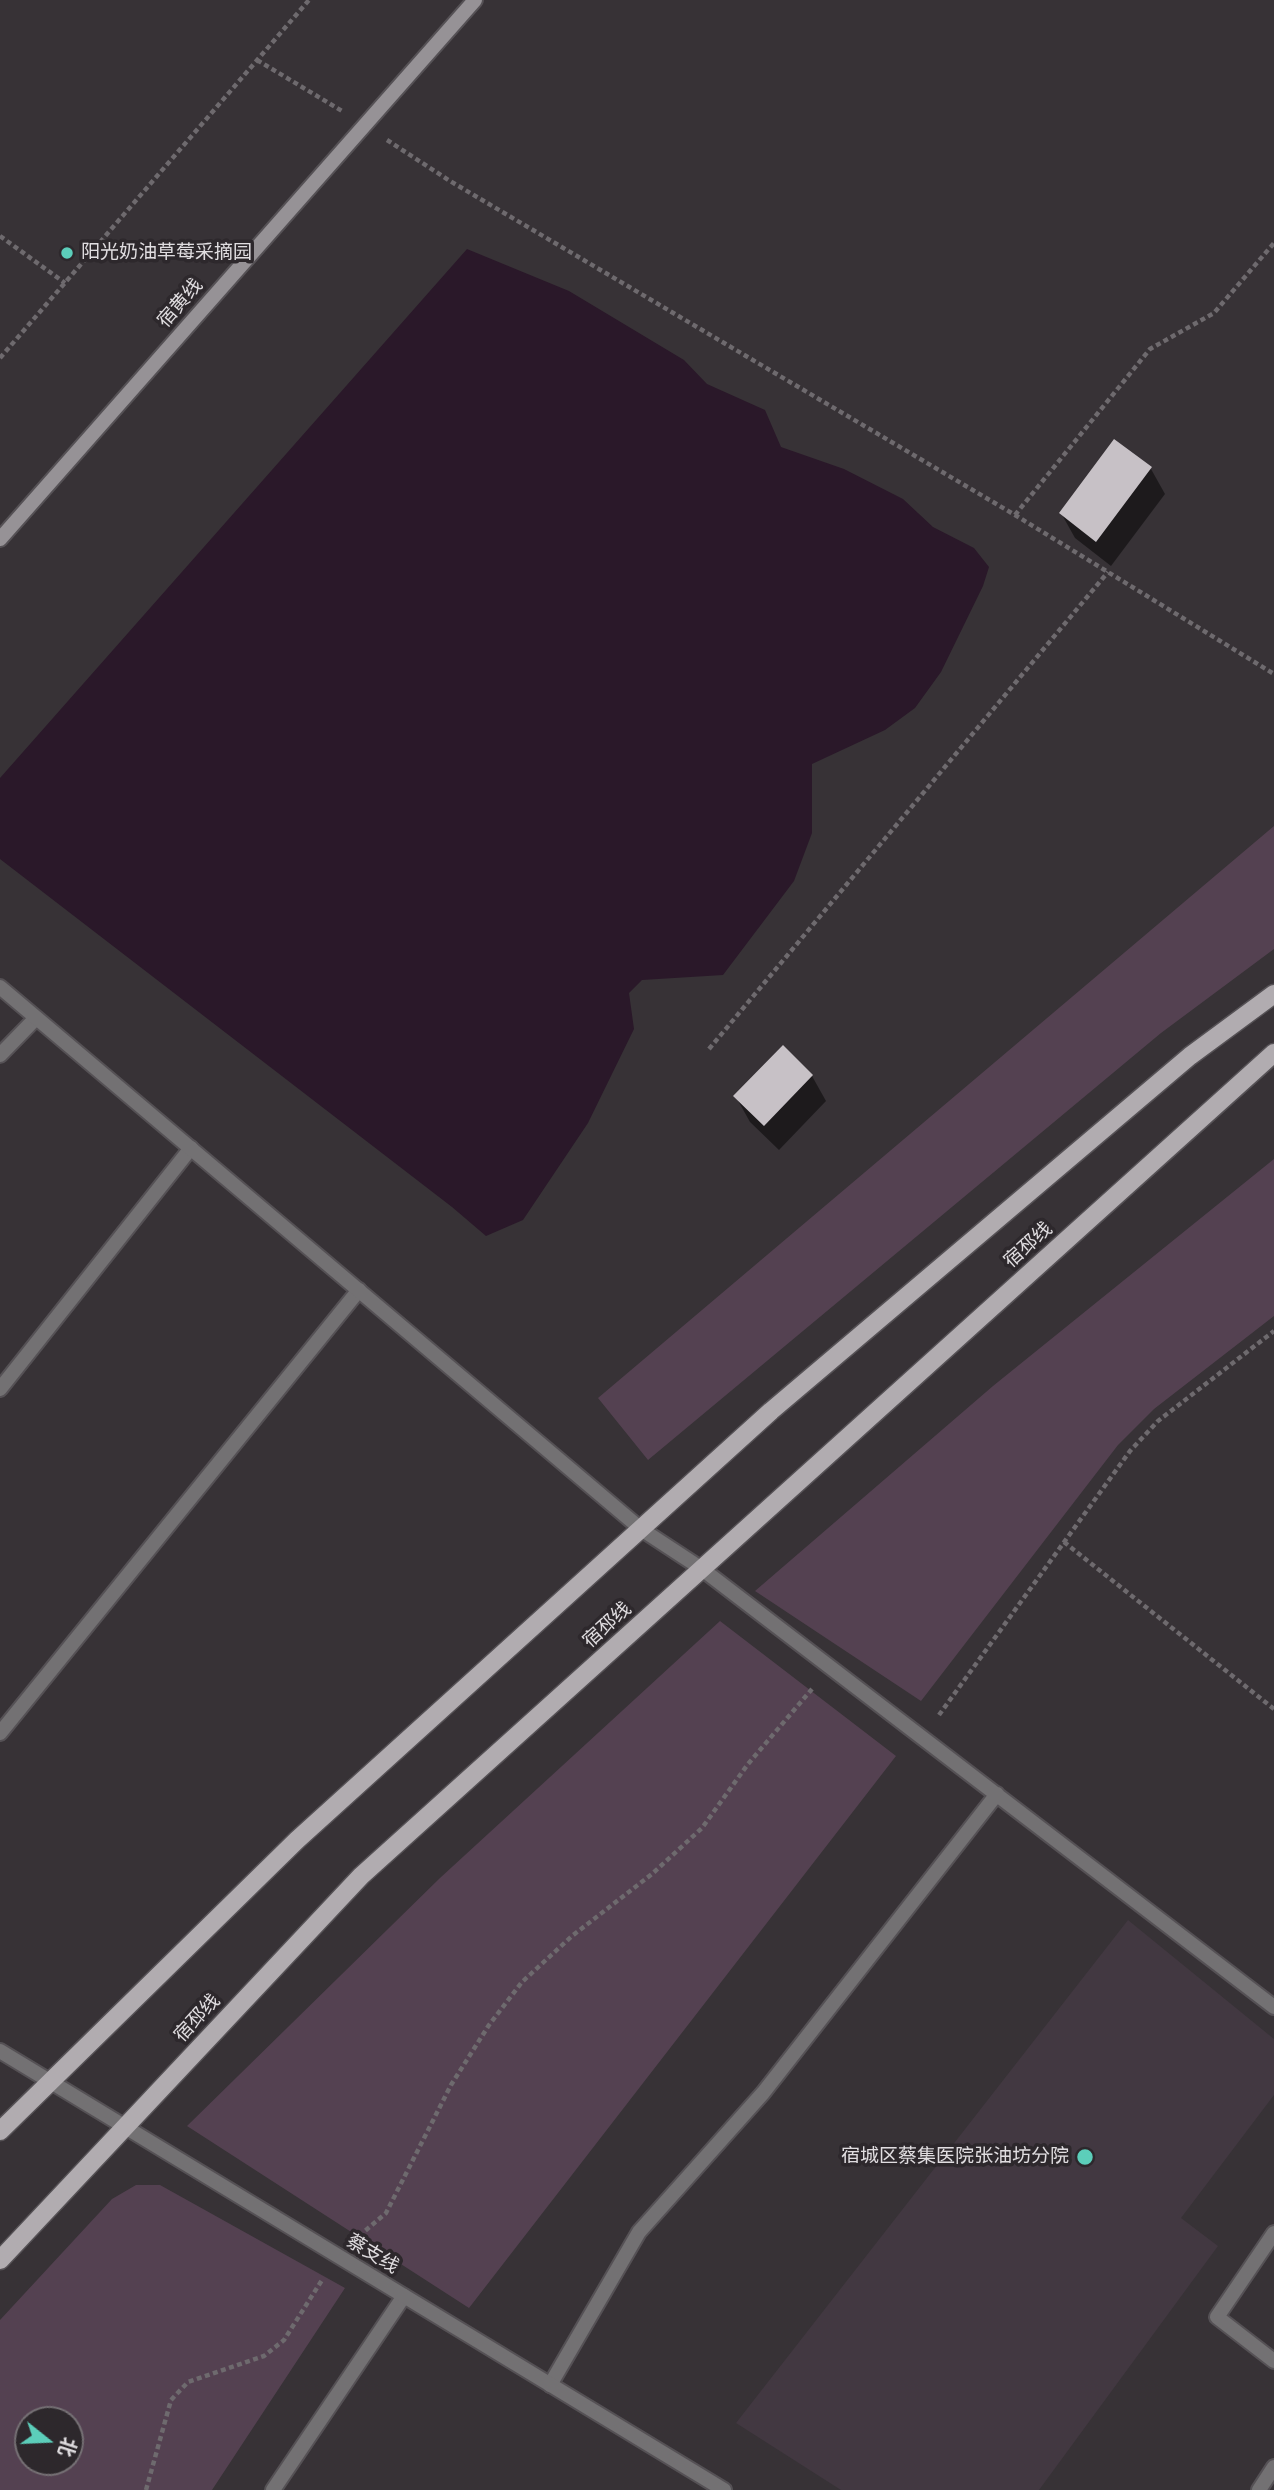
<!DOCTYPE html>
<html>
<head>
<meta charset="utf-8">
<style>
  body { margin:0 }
  #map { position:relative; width:1274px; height:2490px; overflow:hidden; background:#373236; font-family:Jost,"Noto Sans SC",sans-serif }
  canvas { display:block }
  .north { position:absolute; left:14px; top:2406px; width:70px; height:70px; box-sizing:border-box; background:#2d282c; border:2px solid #757074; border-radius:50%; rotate:108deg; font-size:19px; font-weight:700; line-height:28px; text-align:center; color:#e0dde0 }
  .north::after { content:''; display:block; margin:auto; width:24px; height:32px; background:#5cceba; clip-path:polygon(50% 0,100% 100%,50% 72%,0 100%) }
</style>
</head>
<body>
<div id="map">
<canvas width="1274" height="2490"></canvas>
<div class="north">北</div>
</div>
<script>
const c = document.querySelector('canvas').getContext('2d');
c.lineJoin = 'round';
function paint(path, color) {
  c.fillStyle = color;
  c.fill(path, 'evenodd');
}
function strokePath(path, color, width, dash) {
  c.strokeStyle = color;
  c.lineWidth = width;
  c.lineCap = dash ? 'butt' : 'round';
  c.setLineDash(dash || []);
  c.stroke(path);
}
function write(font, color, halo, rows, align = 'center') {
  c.font = font + ' Jost,"Noto Sans SC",sans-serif';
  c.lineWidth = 7;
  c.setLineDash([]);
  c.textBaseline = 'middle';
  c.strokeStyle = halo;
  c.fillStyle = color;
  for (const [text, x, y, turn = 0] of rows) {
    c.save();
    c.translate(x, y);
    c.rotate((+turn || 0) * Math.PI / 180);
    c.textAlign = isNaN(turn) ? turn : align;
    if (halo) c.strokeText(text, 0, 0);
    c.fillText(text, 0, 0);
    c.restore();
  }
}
const built = new Path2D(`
  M 1128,1920 L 1274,2039 L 1274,2095 L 1181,2218 L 1218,2246 L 1039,2490 L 841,2490 L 736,2423 Z`);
const green = new Path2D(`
  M 1274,826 L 1274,949 L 1161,1033 L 648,1460 L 598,1398 Z
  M 1274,1159 L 1274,1316 L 1154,1409 L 1118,1445 L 921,1701 L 755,1591 L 993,1386 Z
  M 720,1621 L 896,1756 L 469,2308 L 187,2126 L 440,1878 Z
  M 136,2185 L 160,2185 L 345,2288 L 212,2490 L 0,2490 L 0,2320 L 112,2199 ZM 28,2420 L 70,2420 L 70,2462 L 28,2462 Z`);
const water = new Path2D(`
  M 467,249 L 569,291 L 684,360 L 707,384 L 765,410 L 781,447 L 844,469 L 903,499 L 933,527 L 974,548 L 989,567 L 983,586 L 941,672 L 915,708 L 885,730 L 812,764 L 812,833 L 794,881 L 723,975 L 642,980 L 629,993 L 634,1029 L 588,1123 L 523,1220 L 486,1236 L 452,1207 L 0,859 L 0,778 Z`);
const shadow = new Path2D(`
  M 1151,469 L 1165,494 L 1111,566 L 1075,538 L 1061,513 Z
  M 812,1076 L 826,1101 L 779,1150 L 750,1122 L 736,1097 Z`);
const building = new Path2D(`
  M 1114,439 L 1152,467 L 1096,542 L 1059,513 Z
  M 783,1045 L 813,1075 L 764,1126 L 733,1096 Z`);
const path = new Path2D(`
  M 257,60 L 342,111
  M 387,140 L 450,181 L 1015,515 L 1274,674
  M 0,236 L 65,283
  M 0,358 L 309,0
  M 1015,515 L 1150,349 L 1214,313 L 1274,243
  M 709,1049 L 1108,572
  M 1064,1542 L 1274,1709
  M 939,1715 L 1130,1451 L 1158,1421 L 1274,1331
  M 359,2236 L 386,2213 L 451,2085 L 489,2025 L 522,1982 L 572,1936 L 652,1874 L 702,1828 L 748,1764 L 812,1689
  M 146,2490 L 171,2400 L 188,2382 L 264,2356 L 284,2340 L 322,2280`);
const service = new Path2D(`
  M 0,1055 L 36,1018
  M 0,1389 L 191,1148
  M 0,1733 L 359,1290`);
const minor = new Path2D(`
  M 0,987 L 641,1529 L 702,1569 L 1274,2007
  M 1274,2233 L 1217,2317 L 1274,2361
  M 550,2385 L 639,2232 L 763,2093 L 997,1794
  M 273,2490 L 404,2296
  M 1259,2490 L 1274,2467`);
const tertiary = new Path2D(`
  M 0,2051 L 724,2490`);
const secondary = new Path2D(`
  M 0,539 L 475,0`);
const primary = new Path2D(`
  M 0,2131 L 297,1840 L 771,1411 L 1190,1056 L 1274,994
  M 0,2260 L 361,1876 L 1274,1053`);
const markers = [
  [67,253,7,"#5cceba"],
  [1085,2157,9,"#5cceba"]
];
const poiNames = [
  ["阳光奶油草莓采摘园",81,253],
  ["宿城区蔡集医院张油坊分院",1069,2157,"right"]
];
const streetNames = [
  ["宿黄线",181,304,-49],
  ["宿邳线",1029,1246,-42],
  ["宿邳线",608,1626,-42],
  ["宿邳线",198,2019,-47],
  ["蔡支线",372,2255,31]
];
paint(built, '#423841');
paint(green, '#544151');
paint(water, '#2a1829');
paint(shadow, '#0007');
paint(building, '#c7c1c6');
strokePath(service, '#555155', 18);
strokePath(minor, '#555155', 18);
strokePath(tertiary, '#555155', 18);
strokePath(secondary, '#555155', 18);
strokePath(primary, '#555155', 21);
strokePath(path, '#6e6a6e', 4.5, [5, 3.5]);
strokePath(service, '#737173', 14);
strokePath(minor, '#737173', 14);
strokePath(tertiary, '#737173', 14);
strokePath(secondary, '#969296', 14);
strokePath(primary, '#b1acb0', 18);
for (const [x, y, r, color] of markers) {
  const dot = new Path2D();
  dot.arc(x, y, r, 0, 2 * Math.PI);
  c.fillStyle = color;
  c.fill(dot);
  strokePath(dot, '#2d282c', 2.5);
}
write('19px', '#e0dde0', '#2d282c', poiNames, 'left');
write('19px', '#e0dde0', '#2d282c', streetNames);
</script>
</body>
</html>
